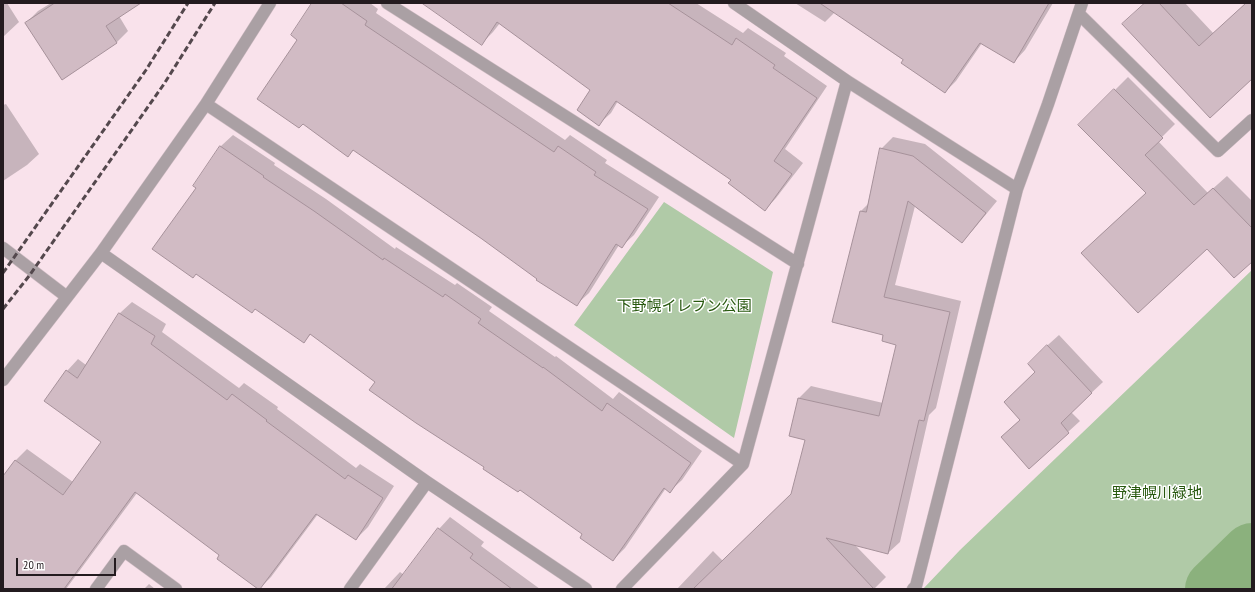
<!DOCTYPE html>
<html>
<head>
<meta charset="utf-8">
<style>
  body { margin:0 }
  #map { position:relative; width:1255px; height:592px; overflow:hidden; background:#f9e2eb; font-family:"PT Sans Narrow",sans-serif }
  canvas { display:block }
  .frame { position:absolute; inset:0; border:4px solid #231b1f; pointer-events:none }
  .scale { position:absolute; left:16px; top:558px; width:100px; height:18px; box-sizing:border-box; border:2px solid #231b1f; border-top:0; padding-left:5px; font-size:12px; line-height:14px; white-space:nowrap; color:#231b1f; -webkit-text-stroke:3px #fff; paint-order:stroke }
</style>
</head>
<body>
<div id="map">
<canvas width="1255" height="592"></canvas>
<div class="frame"></div>
<div class="scale">20 m</div>
</div>
<script>
const c = document.querySelector('canvas').getContext('2d');
c.lineJoin = 'round';
function paint(path, color) {
  c.fillStyle = color;
  c.fill(path, 'evenodd');
}
function strokePath(path, color, width, dash) {
  c.strokeStyle = color;
  c.lineWidth = width;
  c.lineCap = dash ? 'butt' : 'round';
  c.setLineDash(dash || []);
  c.stroke(path);
}
function write(font, color, halo, rows, align = 'center') {
  c.font = font + ' "PT Sans Narrow","Noto Sans JP",sans-serif';
  c.lineWidth = 3;
  c.setLineDash([]);
  c.textBaseline = 'middle';
  c.strokeStyle = halo;
  c.fillStyle = color;
  for (const [text, x, y, turn = 0] of rows) {
    c.save();
    c.translate(x, y);
    c.rotate((+turn || 0) * Math.PI / 180);
    c.textAlign = isNaN(turn) ? turn : align;
    if (halo) c.strokeText(text, 0, 0);
    c.fillText(text, 0, 0);
    c.restore();
  }
}
const green = new Path2D(`
  M 664,202 L 773,272 L 734,438 L 574,325 Z
  M 1252,270 L 1252,589 L 923,589 L 960,550 Z`);
const shadow = new Path2D(`
  M 3,3 L 7,3 L 19,22 L 3,37 Z
  M 51,3 L 139,3 L 119,16 L 128,31 L 117,42 L 62,78 L 26,23 L 38,11 Z
  M 314,3 L 370,3 L 378,9 L 376,13 L 565,140 L 570,135 L 607,160 L 605,163 L 659,197 L 634,235 L 622,246 L 619,245 L 589,293 L 577,304 L 354,150 L 348,155 L 299,40 Z
  M 435,3 L 696,3 L 743,33 L 748,28 L 786,53 L 784,56 L 827,86 L 785,149 L 803,163 L 776,198 L 765,210 L 732,179 L 618,101 L 611,113 L 599,124 L 592,90 L 500,23 L 493,32 L 482,43 Z
  M 795,3 L 1053,3 L 1025,50 L 1014,62 L 982,43 L 956,81 L 945,92 L 905,60 L 835,12 L 825,22 Z
  M 1145,3 L 1185,3 L 1214,34 L 1246,3 L 1252,3 L 1252,78 L 1210,117 Z
  M 1128,77 L 1175,124 L 1158,141 L 1208,193 L 1227,176 L 1252,201 L 1252,260 L 1207,247 L 1096,239 L 1147,192 L 1080,125 Z
  M 6,104 L 39,154 L 27,165 L 3,181 L 3,105 Z
  M 233,135 L 275,163 L 274,165 L 326,199 L 395,249 L 396,247 L 455,285 L 457,283 L 492,307 L 489,311 L 555,357 L 556,356 L 613,399 L 619,392 L 702,451 L 682,480 L 670,491 L 666,488 L 625,548 L 613,560 L 584,533 L 520,489 L 311,334 L 304,342 L 197,188 L 194,186 L 221,146 Z
  M 893,137 L 925,144 L 997,201 L 973,230 L 962,242 L 915,206 L 895,285 L 961,301 L 936,408 L 929,415 L 900,542 L 888,553 L 855,545 L 886,577 L 874,589 L 677,589 L 713,551 L 723,561 L 793,494 L 806,439 L 799,398 L 811,386 L 883,403 L 897,344 L 884,334 L 861,211 L 869,203 L 881,149 Z
  M 132,302 L 166,324 L 162,332 L 239,388 L 244,383 L 278,407 L 277,409 L 356,468 L 360,464 L 394,486 L 368,527 L 356,539 L 318,514 L 271,577 L 259,589 L 221,555 L 137,493 L 66,589 L 3,589 L 3,478 L 15,461 L 27,449 L 73,482 L 102,441 L 67,371 L 78,359 L 86,365 L 120,313 Z
  M 1059,335 L 1103,382 L 1071,412 L 1080,421 L 1068,432 L 1002,437 L 1021,419 L 1036,371 L 1040,352 Z
  M 450,517 L 484,542 L 481,546 L 540,589 L 384,589 L 400,572 L 404,575 L 439,529 Z
  M 149,584 L 155,589 L 144,589 Z`);
const river = new Path2D(`
  M 1215,589 L 1252,553`);
const building = new Path2D(`
  M 55,3 L 141,3 L 106,26 L 117,43 L 62,80 L 25,23 Z
  M 312,3 L 341,3 L 367,21 L 365,25 L 554,152 L 558,146 L 596,172 L 594,175 L 648,209 L 622,248 L 616,244 L 577,306 L 536,280 L 537,279 L 482,239 L 353,150 L 348,157 L 303,124 L 299,128 L 257,99 L 297,40 L 291,35 Z
  M 422,3 L 668,3 L 732,45 L 736,38 L 775,65 L 773,68 L 817,98 L 774,161 L 792,174 L 765,211 L 728,183 L 731,180 L 616,101 L 599,126 L 577,110 L 590,90 L 497,22 L 482,45 Z
  M 820,3 L 1049,3 L 1014,63 L 980,43 L 945,93 L 901,63 L 903,60 Z
  M 1145,3 L 1159,3 L 1199,46 L 1246,3 L 1252,3 L 1252,79 L 1210,118 L 1122,24 Z
  M 1114,89 L 1163,138 L 1145,155 L 1194,205 L 1213,188 L 1252,228 L 1252,262 L 1234,278 L 1207,249 L 1138,313 L 1081,253 L 1146,193 L 1078,125 Z
  M 220,146 L 264,176 L 263,177 L 314,211 L 383,260 L 384,258 L 443,297 L 445,294 L 481,319 L 478,323 L 543,368 L 543,367 L 602,411 L 607,403 L 691,463 L 670,493 L 664,488 L 613,561 L 580,538 L 582,534 L 520,490 L 518,492 L 483,469 L 484,467 L 416,423 L 369,390 L 375,382 L 310,334 L 304,343 L 255,309 L 252,313 L 196,274 L 193,278 L 152,249 L 196,188 L 193,186 Z
  M 880,148 L 913,156 L 986,213 L 962,243 L 908,201 L 884,297 L 950,312 L 924,421 L 919,420 L 888,554 L 826,538 L 874,589 L 693,589 L 791,494 L 805,440 L 789,436 L 798,398 L 879,416 L 896,345 L 882,341 L 883,335 L 832,322 L 860,211 L 866,212 Z
  M 119,313 L 155,336 L 151,344 L 227,400 L 232,394 L 267,420 L 266,421 L 345,479 L 348,475 L 383,498 L 356,540 L 316,514 L 260,589 L 258,589 L 217,559 L 219,555 L 135,492 L 64,589 L 3,589 L 3,476 L 15,460 L 63,495 L 101,442 L 44,401 L 66,370 L 77,378 Z
  M 1047,345 L 1092,393 L 1061,423 L 1069,433 L 1029,469 L 1001,437 L 1020,420 L 1004,402 L 1035,372 L 1028,364 Z
  M 438,528 L 473,554 L 470,558 L 512,589 L 392,589 Z`);
const minor = new Path2D(`
  M 387,3 L 798,264
  M 734,3 L 847,81 L 1017,189
  M 1079,14 L 1218,151 L 1252,120
  M 206,104 L 743,464
  M 3,248 L 67,297
  M 101,253 L 427,482 L 586,589
  M 3,380 L 101,253 L 206,104 L 270,3
  M 96,589 L 124,551 L 176,589
  M 350,589 L 427,482
  M 622,589 L 743,464 L 847,81
  M 913,589 L 916,586 L 1017,189 L 1048,104 L 1082,3`);
const rail = new Path2D(`
  M 3,273 L 146,70 L 188,3
  M 3,309 L 29,276 L 164,84 L 215,3`);
const parkNames = [
  ["下野幌イレブン公園",684,307],
  ["野津幌川緑地",1157,494]
];
paint(green, '#b0caa7');
paint(shadow, '#0003');
strokePath(river, '#8bb17d', 60);
paint(building, '#d1bbc4');
strokePath(building, '#a6919a', 1);
strokePath(minor, '#d2bec6', 13);
strokePath(minor, '#aaa0a4', 12);
strokePath(rail, '#54484d', 3, [6, 3]);
write('15px', '#27580e', '#fff', parkNames);
</script>
</body>
</html>
